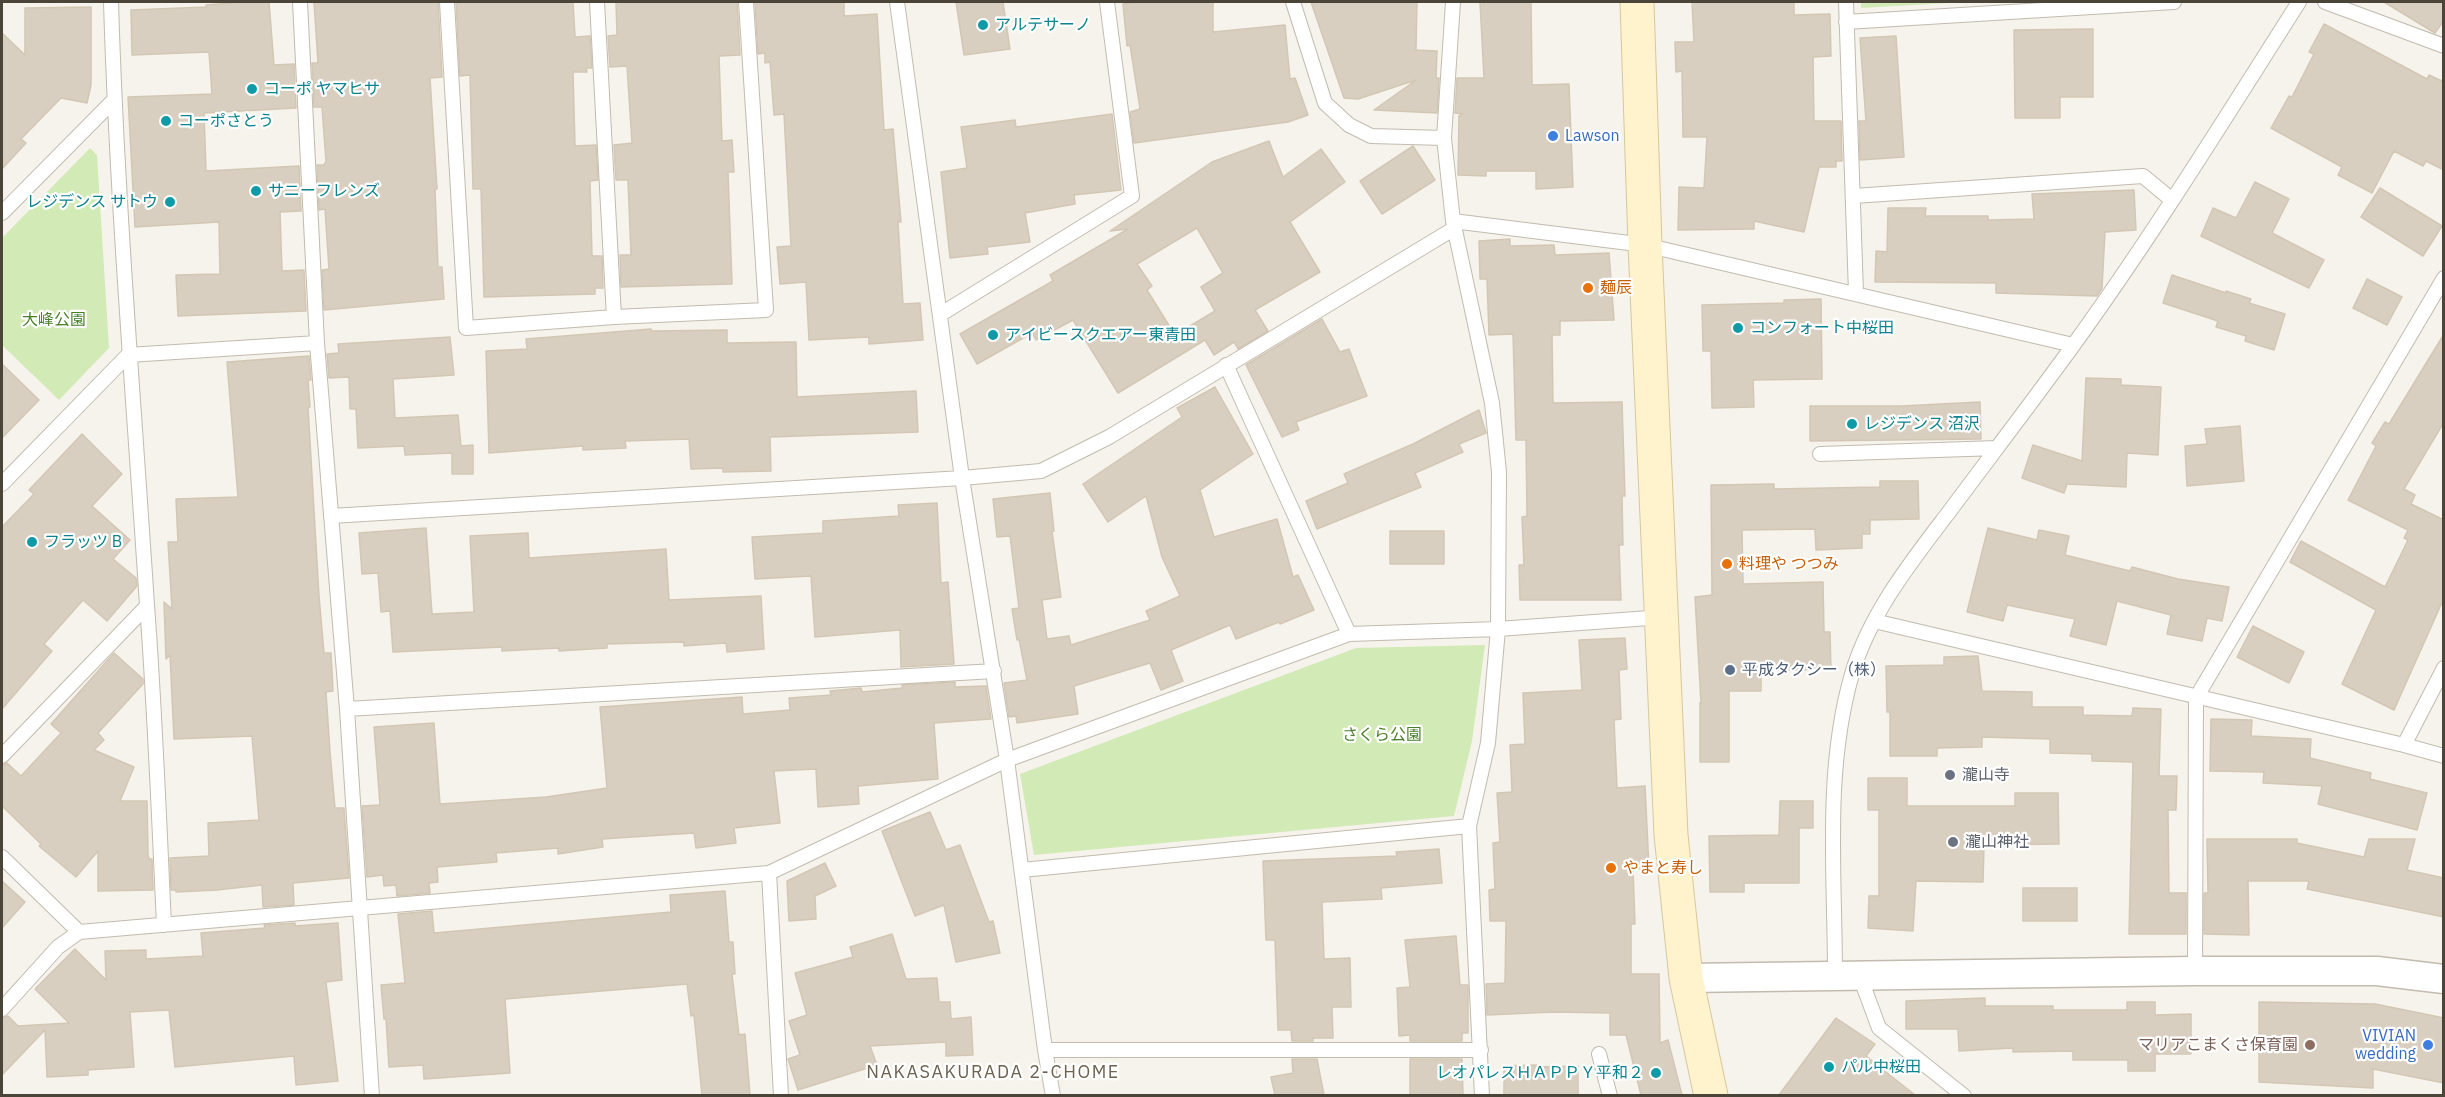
<!DOCTYPE html>
<html>
<head>
<meta charset="utf-8">
<style>
  body { margin:0 }
  #map { position:relative; width:2445px; height:1097px; overflow:hidden; background:#f6f3ec; font-family:"IBM Plex Sans",sans-serif }
  canvas { display:block }
  .frame { position:absolute; inset:0; border:3px solid #4b4439; pointer-events:none }
</style>
</head>
<body>
<div id="map">
<canvas width="2445" height="1097"></canvas>
<div class="frame"></div>
</div>
<script>
const c = document.querySelector('canvas').getContext('2d');
c.lineJoin = 'round';
function paint(path, color) {
  c.fillStyle = color;
  c.fill(path, 'evenodd');
}
function strokePath(path, color, width, dash) {
  c.strokeStyle = color;
  c.lineWidth = width;
  c.lineCap = dash ? 'butt' : 'round';
  c.setLineDash(dash || []);
  c.stroke(path);
}
function write(font, color, halo, rows, align = 'center') {
  c.font = font + ' "IBM Plex Sans","Noto Sans JP",sans-serif';
  c.lineWidth = 4.5;
  c.setLineDash([]);
  c.textBaseline = 'middle';
  c.strokeStyle = halo;
  c.fillStyle = color;
  for (const [text, x, y, turn = 0] of rows) {
    c.save();
    c.translate(x, y);
    c.rotate((+turn || 0) * Math.PI / 180);
    c.textAlign = isNaN(turn) ? turn : align;
    if (halo) c.strokeText(text, 0, 0);
    c.fillText(text, 0, 0);
    c.restore();
  }
}
const green = new Path2D(`
  M 1861,2 L 1966,2 L 1861,8 Z
  M 90,148 L 97,155 L 109,348 L 59,400 L 2,345 L 2,238 Z
  M 1485,645 L 1472,741 L 1454,816 L 1034,855 L 1020,774 L 1356,648 Z`);
const building = new Path2D(`
  M 243,2 L 269,2 L 274,65 L 294,64 L 296,108 L 204,113 L 206,171 L 299,166 L 301,211 L 280,212 L 282,271 L 304,270 L 306,311 L 178,316 L 176,275 L 220,274 L 219,222 L 135,227 L 128,97 L 212,94 L 209,52 L 132,55 L 131,10 L 206,7 L 206,5 Z
  M 314,2 L 438,2 L 442,77 L 430,78 L 437,189 L 435,189 L 438,267 L 442,267 L 444,299 L 324,310 L 322,270 L 329,269 L 325,209 L 319,210 L 317,165 L 324,165 L 326,161 L 322,107 L 314,107 L 312,63 L 318,63 Z
  M 456,2 L 573,2 L 575,37 L 590,36 L 592,68 L 586,68 L 587,72 L 573,72 L 575,146 L 596,145 L 598,180 L 590,181 L 592,256 L 602,256 L 603,288 L 595,288 L 595,294 L 484,297 L 481,189 L 473,189 L 470,75 L 460,76 Z
  M 616,2 L 737,2 L 740,55 L 719,56 L 722,141 L 732,140 L 734,172 L 728,172 L 732,284 L 621,287 L 620,255 L 631,255 L 628,180 L 616,180 L 614,145 L 632,143 L 627,66 L 610,67 L 608,36 L 617,35 Z
  M 755,2 L 844,2 L 844,16 L 877,14 L 884,130 L 893,129 L 901,222 L 898,222 L 903,304 L 920,303 L 923,340 L 869,344 L 869,337 L 809,340 L 806,282 L 780,284 L 777,247 L 791,246 L 784,114 L 774,115 L 770,62 L 765,63 L 765,53 L 758,54 Z
  M 956,2 L 1003,2 L 1010,49 L 964,55 Z
  M 1143,2 L 1213,2 L 1213,32 L 1285,25 L 1290,79 L 1295,78 L 1308,115 L 1288,122 L 1134,143 L 1130,112 L 1140,109 L 1130,45 L 1127,46 L 1123,4 Z
  M 1311,2 L 1417,2 L 1416,50 L 1437,51 L 1436,78 L 1439,78 L 1437,113 L 1374,110 L 1416,80 L 1358,99 L 1344,98 Z
  M 1480,2 L 1531,2 L 1532,85 L 1569,84 L 1573,187 L 1536,189 L 1536,171 L 1486,171 L 1486,176 L 1458,175 L 1459,116 L 1463,114 L 1455,113 L 1457,78 L 1484,78 Z
  M 1692,2 L 1794,2 L 1794,15 L 1830,14 L 1831,56 L 1813,57 L 1814,121 L 1841,121 L 1842,161 L 1836,161 L 1836,167 L 1819,167 L 1804,232 L 1754,221 L 1754,229 L 1678,230 L 1679,187 L 1704,188 L 1707,137 L 1683,137 L 1682,71 L 1676,72 L 1675,42 L 1694,42 Z
  M 2384,2 L 2444,2 L 2444,20 L 2435,33 Z
  M 91,7 L 91,85 L 87,103 L 61,98 L 21,139 L 26,143 L 2,169 L 2,33 L 25,55 L 25,8 Z
  M 2324,24 L 2427,79 L 2429,75 L 2444,82 L 2444,170 L 2426,161 L 2423,166 L 2394,151 L 2372,193 L 2338,175 L 2342,167 L 2271,128 L 2289,96 L 2292,97 L 2314,54 L 2309,52 Z
  M 2093,29 L 2093,97 L 2060,97 L 2060,118 L 2015,118 L 2014,30 Z
  M 1896,36 L 1904,157 L 1860,160 L 1859,121 L 1866,121 L 1860,38 Z
  M 1112,114 L 1121,190 L 1074,195 L 1075,204 L 1025,213 L 1030,242 L 987,247 L 988,254 L 950,258 L 941,172 L 967,168 L 961,127 L 1015,120 L 1016,127 Z
  M 1269,141 L 1283,177 L 1321,149 L 1345,182 L 1290,222 L 1320,272 L 1255,310 L 1268,331 L 1238,349 L 1234,342 L 1214,355 L 1205,340 L 1118,393 L 1073,320 L 1036,340 L 1032,333 L 977,364 L 960,334 L 1053,281 L 1050,275 L 1128,229 L 1110,231 L 1212,162 ZM 1197,228 L 1223,273 L 1201,287 L 1215,311 L 1175,335 L 1147,290 L 1152,286 L 1137,264 Z
  M 1413,146 L 1435,180 L 1382,214 L 1360,181 Z
  M 2255,182 L 2289,199 L 2272,233 L 2324,260 L 2309,288 L 2201,236 L 2213,208 L 2236,218 Z
  M 2380,188 L 2442,226 L 2423,256 L 2361,217 Z
  M 2134,190 L 2136,230 L 2105,232 L 2102,288 L 2097,296 L 1996,293 L 1996,283 L 1875,282 L 1876,251 L 1887,252 L 1888,208 L 1926,208 L 1925,216 L 1988,216 L 1988,220 L 2034,219 L 2032,194 Z
  M 1510,239 L 1510,246 L 1554,245 L 1555,255 L 1609,253 L 1614,320 L 1560,321 L 1560,335 L 1552,335 L 1553,403 L 1622,402 L 1625,496 L 1622,496 L 1623,545 L 1619,545 L 1621,600 L 1520,600 L 1519,565 L 1524,565 L 1522,517 L 1527,516 L 1526,440 L 1516,440 L 1513,334 L 1489,335 L 1487,279 L 1480,279 L 1479,241 Z
  M 2172,275 L 2226,293 L 2226,291 L 2251,299 L 2249,303 L 2285,314 L 2274,350 L 2245,341 L 2246,336 L 2216,327 L 2218,321 L 2163,303 Z
  M 2367,279 L 2402,297 L 2387,325 L 2353,308 Z
  M 1821,299 L 1822,379 L 1753,380 L 1754,407 L 1712,408 L 1711,351 L 1703,351 L 1702,305 L 1784,303 L 1784,300 Z
  M 1322,319 L 1340,352 L 1349,349 L 1367,396 L 1296,422 L 1299,430 L 1282,437 L 1246,365 Z
  M 651,329 L 652,331 L 727,330 L 727,343 L 796,342 L 797,397 L 916,391 L 918,432 L 770,437 L 771,471 L 723,472 L 723,468 L 691,469 L 689,439 L 625,441 L 626,448 L 583,450 L 583,446 L 489,453 L 486,351 L 527,349 L 526,339 Z
  M 2444,334 L 2444,422 L 2404,489 L 2415,495 L 2411,504 L 2444,520 L 2444,598 L 2394,710 L 2342,684 L 2376,610 L 2290,562 L 2301,541 L 2385,587 L 2408,540 L 2404,538 L 2408,530 L 2348,500 L 2376,446 L 2372,443 L 2385,422 L 2389,424 Z
  M 450,337 L 454,375 L 393,379 L 395,418 L 458,415 L 461,446 L 473,445 L 473,474 L 452,474 L 452,453 L 405,455 L 404,446 L 358,448 L 356,409 L 350,409 L 349,377 L 329,378 L 327,354 L 339,353 L 338,344 Z
  M 309,356 L 311,380 L 308,380 L 310,407 L 308,407 L 319,596 L 324,653 L 331,653 L 333,691 L 326,692 L 330,752 L 335,808 L 344,808 L 349,878 L 293,883 L 294,905 L 263,907 L 262,885 L 217,890 L 176,892 L 176,890 L 171,890 L 170,858 L 209,856 L 208,823 L 259,820 L 252,736 L 174,739 L 170,655 L 166,659 L 164,602 L 172,609 L 168,542 L 178,542 L 176,499 L 238,497 L 227,362 Z
  M 2,364 L 39,400 L 2,438 Z
  M 2086,378 L 2121,379 L 2121,385 L 2161,387 L 2158,455 L 2127,453 L 2126,487 L 2067,484 L 2064,493 L 2022,478 L 2033,445 L 2082,461 Z
  M 1215,387 L 1253,454 L 1200,490 L 1214,537 L 1277,519 L 1293,577 L 1298,575 L 1314,610 L 1280,624 L 1279,622 L 1236,639 L 1230,625 L 1171,650 L 1183,681 L 1161,690 L 1150,663 L 1074,686 L 1078,714 L 1017,723 L 1016,716 L 1009,717 L 1004,683 L 1027,680 L 1019,639 L 1017,640 L 1012,609 L 1019,608 L 1010,536 L 997,537 L 993,499 L 1050,493 L 1054,531 L 1052,531 L 1061,597 L 1042,600 L 1047,639 L 1069,636 L 1071,645 L 1150,620 L 1146,611 L 1180,596 L 1162,557 L 1146,496 L 1108,522 L 1083,484 L 1182,417 L 1177,408 Z
  M 1980,402 L 1981,439 L 1810,441 L 1810,406 L 1902,406 Z
  M 1479,410 L 1486,433 L 1459,444 L 1463,452 L 1415,473 L 1421,487 L 1317,529 L 1306,501 L 1348,483 L 1344,474 L 1413,444 Z
  M 2240,426 L 2244,481 L 2187,486 L 2185,446 L 2207,444 L 2205,429 Z
  M 82,434 L 122,474 L 92,506 L 130,540 L 113,559 L 136,578 L 137,586 L 107,621 L 83,600 L 44,644 L 52,651 L 2,709 L 2,527 L 34,494 L 29,490 Z
  M 1880,481 L 1918,481 L 1919,519 L 1870,520 L 1870,534 L 1862,534 L 1862,548 L 1816,550 L 1815,529 L 1742,530 L 1743,584 L 1823,582 L 1824,632 L 1830,632 L 1831,669 L 1761,671 L 1761,691 L 1729,691 L 1729,762 L 1700,762 L 1700,703 L 1701,703 L 1695,597 L 1712,595 L 1711,485 L 1774,484 L 1774,489 L 1880,487 Z
  M 937,503 L 941,583 L 948,582 L 954,664 L 901,667 L 900,630 L 815,637 L 811,576 L 755,579 L 752,537 L 823,533 L 823,521 L 899,516 L 898,505 Z
  M 426,528 L 432,614 L 474,612 L 470,536 L 528,533 L 529,558 L 666,549 L 669,600 L 761,596 L 764,649 L 727,652 L 726,643 L 684,646 L 684,642 L 607,644 L 607,648 L 559,651 L 559,648 L 502,651 L 502,647 L 393,652 L 390,611 L 381,612 L 378,573 L 362,574 L 359,533 Z
  M 1988,528 L 2037,540 L 2039,530 L 2069,536 L 2065,555 L 2130,571 L 2132,567 L 2178,579 L 2229,587 L 2222,621 L 2207,618 L 2202,641 L 2167,634 L 2171,615 L 2117,601 L 2106,645 L 2070,636 L 2075,619 L 2007,605 L 2003,621 L 1967,612 Z
  M 1390,531 L 1444,531 L 1444,564 L 1390,564 Z
  M 2253,626 L 2304,652 L 2289,683 L 2237,657 Z
  M 1625,638 L 1627,669 L 1619,670 L 1621,719 L 1614,720 L 1617,788 L 1645,786 L 1649,868 L 1633,869 L 1635,924 L 1631,924 L 1631,974 L 1659,974 L 1660,1043 L 1668,1040 L 1682,1095 L 1641,1095 L 1626,1035 L 1610,1035 L 1610,1013 L 1554,1012 L 1487,1015 L 1486,984 L 1505,983 L 1506,921 L 1490,921 L 1489,890 L 1495,889 L 1493,843 L 1500,842 L 1497,793 L 1512,792 L 1510,745 L 1525,744 L 1523,693 L 1582,690 L 1579,640 Z
  M 114,653 L 143,679 L 143,684 L 98,733 L 104,740 L 94,750 L 134,767 L 120,801 L 147,801 L 148,855 L 149,859 L 152,859 L 153,890 L 98,891 L 98,851 L 76,877 L 39,846 L 41,844 L 2,806 L 2,765 L 7,763 L 21,776 L 61,733 L 51,724 Z
  M 1978,656 L 1982,691 L 2032,692 L 2032,707 L 2083,707 L 2083,715 L 2132,716 L 2133,708 L 2161,709 L 2159,776 L 2177,776 L 2176,810 L 2168,810 L 2169,893 L 2186,893 L 2186,934 L 2129,934 L 2133,762 L 2092,761 L 2092,754 L 2050,753 L 2050,739 L 1982,737 L 1982,747 L 1937,748 L 1937,756 L 1890,756 L 1890,712 L 1887,712 L 1886,666 L 1944,665 L 1944,657 Z
  M 955,682 L 955,687 L 986,686 L 991,719 L 934,723 L 938,779 L 858,786 L 859,804 L 818,807 L 816,769 L 774,771 L 780,823 L 734,828 L 736,843 L 696,848 L 694,833 L 602,839 L 603,847 L 558,854 L 558,848 L 496,853 L 497,862 L 437,867 L 438,882 L 429,883 L 430,893 L 397,896 L 396,885 L 384,886 L 383,875 L 367,877 L 362,806 L 380,805 L 374,727 L 434,723 L 440,804 L 546,797 L 607,788 L 600,707 L 742,697 L 743,714 L 790,710 L 789,698 L 831,695 L 830,691 L 861,688 L 862,692 L 902,688 L 902,685 Z
  M 2211,719 L 2252,720 L 2251,736 L 2311,739 L 2310,758 L 2371,773 L 2370,779 L 2427,793 L 2417,830 L 2318,804 L 2322,786 L 2263,783 L 2264,772 L 2210,771 Z
  M 1868,778 L 1907,778 L 1907,806 L 2015,806 L 2015,793 L 2058,793 L 2059,844 L 1984,845 L 1983,882 L 1916,881 L 1913,931 L 1868,928 L 1869,896 L 1879,896 L 1879,810 L 1868,810 Z
  M 1780,801 L 1813,801 L 1813,828 L 1799,828 L 1799,883 L 1744,883 L 1744,892 L 1710,892 L 1709,836 L 1779,835 Z
  M 930,812 L 946,850 L 960,845 L 989,922 L 993,921 L 1000,953 L 956,962 L 944,905 L 915,916 L 882,831 Z
  M 2207,839 L 2297,839 L 2297,843 L 2364,857 L 2369,839 L 2415,839 L 2407,870 L 2444,878 L 2444,917 L 2307,889 L 2309,881 L 2248,881 L 2249,935 L 2204,934 L 2204,893 L 2208,893 Z
  M 1439,849 L 1442,883 L 1381,888 L 1382,899 L 1322,902 L 1324,959 L 1350,958 L 1351,1007 L 1332,1007 L 1333,1038 L 1313,1038 L 1313,1041 L 1292,1041 L 1291,1030 L 1278,1030 L 1275,940 L 1266,940 L 1263,861 L 1397,856 L 1396,852 Z
  M 825,863 L 836,886 L 815,896 L 816,919 L 789,921 L 787,881 Z
  M 2,881 L 25,902 L 2,928 Z
  M 2023,888 L 2077,888 L 2077,921 L 2023,921 Z
  M 725,891 L 729,942 L 733,942 L 735,974 L 732,974 L 739,1035 L 745,1034 L 750,1095 L 702,1095 L 694,1015 L 691,1016 L 687,984 L 505,999 L 510,1073 L 424,1079 L 423,1065 L 389,1067 L 386,1019 L 384,1019 L 381,985 L 405,983 L 398,914 L 432,911 L 434,933 L 671,912 L 670,895 Z
  M 295,923 L 295,926 L 338,923 L 342,980 L 326,982 L 338,1081 L 296,1085 L 294,1056 L 175,1067 L 169,1010 L 130,1012 L 134,1067 L 88,1070 L 88,1075 L 47,1077 L 45,1030 L 2,1075 L 2,1018 L 8,1016 L 18,1026 L 69,1023 L 35,989 L 75,949 L 106,980 L 105,951 L 146,950 L 146,959 L 203,956 L 201,933 L 265,928 L 264,925 Z
  M 892,934 L 906,979 L 937,978 L 939,1002 L 950,1002 L 951,1019 L 971,1017 L 973,1055 L 946,1056 L 946,1042 L 870,1046 L 877,1065 L 798,1090 L 788,1059 L 800,1055 L 789,1021 L 807,1015 L 795,973 L 853,957 L 850,947 Z
  M 1456,936 L 1460,985 L 1468,985 L 1468,1033 L 1462,1033 L 1462,1041 L 1410,1041 L 1410,1035 L 1399,1036 L 1397,988 L 1410,987 L 1405,940 Z
  M 1985,998 L 1985,1006 L 2053,1006 L 2053,1010 L 2127,1010 L 2127,1002 L 2155,1002 L 2155,1015 L 2191,1014 L 2191,1054 L 2155,1054 L 2155,1071 L 2128,1071 L 2128,1060 L 2073,1060 L 2073,1051 L 2013,1052 L 2013,1048 L 1959,1051 L 1958,1029 L 1906,1029 L 1906,1001 Z
  M 2259,1002 L 2375,1004 L 2444,1018 L 2444,1083 L 2373,1069 L 2373,1088 L 2259,1082 Z
  M 1836,1018 L 1875,1044 L 1866,1056 L 1915,1095 L 1779,1095 Z
  M 1292,1059 L 1317,1059 L 1324,1095 L 1275,1095 L 1271,1077 L 1293,1073 Z
  M 1410,1059 L 1462,1059 L 1463,1095 L 1410,1095 Z
  M 1537,1065 L 1537,1067 L 1578,1066 L 1578,1095 L 1504,1095 L 1504,1066 Z`);
const lane = new Path2D(`
  M 111,2 C 117,203 134,404 147,605 C 155,711 159,818 164,925
  M 300,2 L 317,343 L 347,709 L 372,1096
  M 447,2 L 466,328 L 614,317 L 766,310 L 746,2
  M 597,2 L 614,317
  M 897,2 L 962,478 L 1007,760 L 1045,1050 L 1053,1096
  M 1293,2 L 1325,103 L 1349,125 L 1371,136 L 1444,138 L 1453,221 L 1492,403 L 1499,472 L 1498,629 L 1488,743 L 1469,826 L 1482,1096
  M 1846,2 L 1856,293
  M 2325,2 L 2444,46
  M 1846,22 L 2174,2
  M 1444,138 L 1453,2
  M 1854,196 L 2143,176 L 2172,200
  M 2,213 L 114,100
  M 1453,221 L 1645,245 L 2073,345
  M 941,314 L 1132,196 L 1107,2
  M 1226,365 L 1349,634
  M 1820,454 L 1997,448
  M 2,484 L 128,355 L 317,343
  M 331,516 L 962,478 L 1041,471 L 1109,437 L 1455,228
  M 1874,621 L 2404,745 L 2444,756
  M 347,709 L 994,671
  M 2404,745 L 2444,668
  M 2,756 L 147,606
  M 2,857 L 79,932
  M 1022,870 L 1469,826
  M 769,873 L 781,1096
  M 2195,971 L 2196,698 L 2444,278
  M 1835,974 C 1835,874 1824,771 1852,674 C 1870,613 1911,562 1949,512 C 1990,457 2032,402 2072,347 C 2153,235 2225,118 2299,2
  M 1859,974 L 1879,1028 L 1964,1096
  M 2,1009 L 58,947 L 79,932 L 769,873 L 1007,760 L 1349,634 L 1498,629 L 1663,617
  M 1045,1050 L 1481,1050
  M 1599,1054 L 1610,1096`);
const street = new Path2D(`
  M 1686,978 L 2195,971 L 2377,971 L 2444,979`);
const secondary = new Path2D(`
  M 1637,2 L 1645,245 L 1671,835 L 1686,978 L 1711,1096`);
const markers = [
  [983,25,6,"#0f9aa8"],
  [252,89,6,"#0f9aa8"],
  [166,121,6,"#0f9aa8"],
  [1553,136,6,"#3f7fe0"],
  [256,191,6,"#0f9aa8"],
  [170,202,6,"#0f9aa8"],
  [1588,288,6,"#e8710a"],
  [1738,328,6,"#0f9aa8"],
  [993,335,6,"#0f9aa8"],
  [1852,424,6,"#0f9aa8"],
  [32,542,6,"#0f9aa8"],
  [1727,564,6,"#e8710a"],
  [1730,670,6,"#5c6f8a"],
  [1950,775,6,"#6b7280"],
  [1953,842,6,"#6b7280"],
  [1611,868,6,"#e8710a"],
  [2310,1045,6,"#8d6e63"],
  [2428,1045,6,"#3f7fe0"],
  [1829,1067,6,"#0f9aa8"],
  [1656,1073,6,"#0f9aa8"]
];
const cultureNames = [
  ["アルテサーノ",995,25],
  ["コーポ ヤマヒサ",264,89],
  ["コーポさとう",178,121],
  ["サニーフレンズ",268,191],
  ["レジデンス サトウ",158,202,"right"],
  ["コンフォート中桜田",1750,328],
  ["アイビースクエアー東青田",1005,335],
  ["レジデンス 沼沢",1864,424],
  ["フラッツ B",44,542],
  ["パル中桜田",1841,1067],
  ["レオパレスＨＡＰＰＹ平和２",1644,1073,"right"]
];
const shopNames = [
  ["Lawson",1565,136],
  ["VIVIAN",2416,1036,"right"],
  ["wedding",2416,1054,"right"]
];
const foodNames = [
  ["麺辰",1600,288],
  ["料理や つつみ",1739,564],
  ["やまと寿し",1623,868]
];
const parkNames = [
  ["大峰公園",54,320],
  ["さくら公園",1382,735]
];
const serviceNames = [
  ["平成タクシー（株）",1742,670]
];
const worshipNames = [
  ["瀧山寺",1962,775],
  ["瀧山神社",1965,842]
];
const educationNames = [
  ["マリアこまくさ保育園",2298,1045]
];
const neighbourhoodNames = [
  ["NAKASAKURADA 2-CHOME",993,1073]
];
paint(green, '#d2eab5');
paint(building, '#d8cfc1');
strokePath(building, '#d3c7b4', 1.5);
strokePath(lane, '#c2bbae', 16);
strokePath(street, '#c2bbae', 31);
strokePath(secondary, '#d6c79b', 35);
strokePath(lane, '#fff', 14);
strokePath(street, '#fff', 28);
strokePath(secondary, '#fff3cd', 33);
for (const [x, y, r, color] of markers) {
  const dot = new Path2D();
  dot.arc(x, y, r, 0, 2 * Math.PI);
  c.fillStyle = color;
  c.fill(dot);
  strokePath(dot, '#fff', 2);
}
write('16px', '#0d838f', '#fff', cultureNames, 'left');
write('16px', '#366cbe', '#fff', shopNames, 'left');
write('16px', '#c56008', '#fff', foodNames, 'left');
write('16px', '#4a7f2a', '#fff', parkNames);
write('16px', '#4e5e75', '#fff', serviceNames, 'left');
write('16px', '#5b616d', '#fff', worshipNames, 'left');
write('16px', '#785e54', '#fff', educationNames, 'right');
c.letterSpacing = '1.5px';
write('18px', '#6e6250', '#fff', neighbourhoodNames);
c.letterSpacing = '0px';
</script>
</body>
</html>
